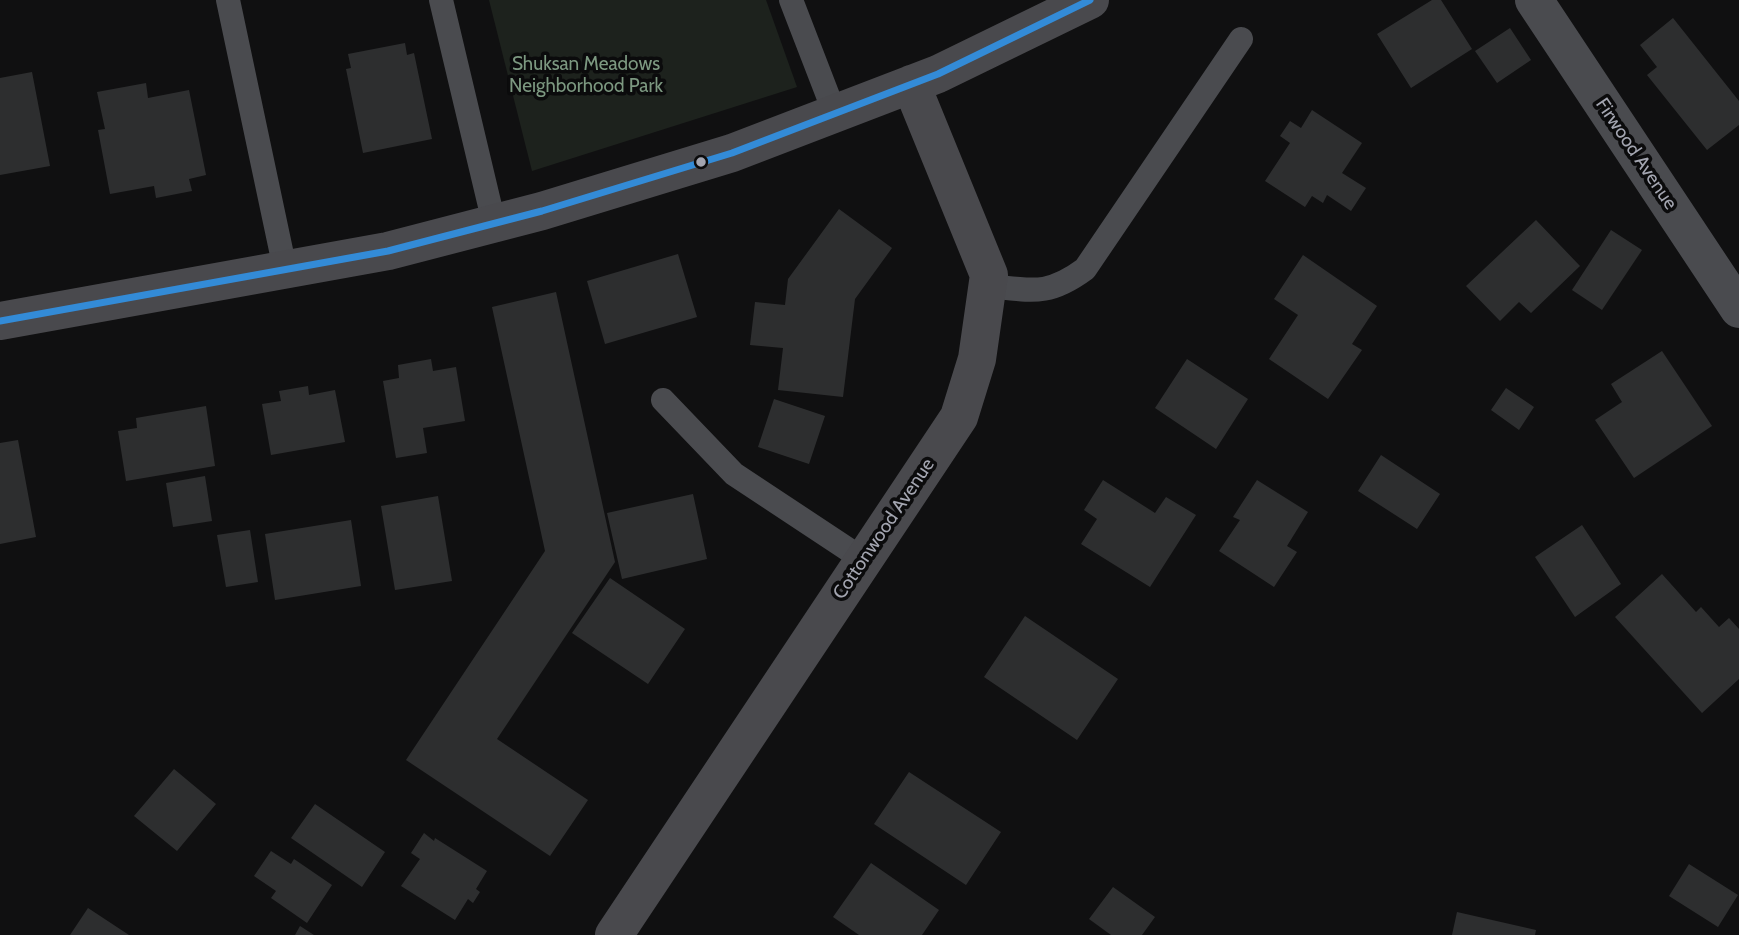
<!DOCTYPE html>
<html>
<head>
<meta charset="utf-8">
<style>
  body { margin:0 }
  canvas { display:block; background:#101011 }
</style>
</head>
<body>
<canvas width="1739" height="935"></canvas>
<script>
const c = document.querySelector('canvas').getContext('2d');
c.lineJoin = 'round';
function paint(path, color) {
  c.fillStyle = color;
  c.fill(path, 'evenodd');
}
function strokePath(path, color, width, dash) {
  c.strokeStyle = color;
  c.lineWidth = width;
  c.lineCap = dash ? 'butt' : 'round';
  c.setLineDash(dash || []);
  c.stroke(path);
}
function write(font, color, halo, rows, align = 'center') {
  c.font = font + ' Cabin,sans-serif';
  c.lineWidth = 7;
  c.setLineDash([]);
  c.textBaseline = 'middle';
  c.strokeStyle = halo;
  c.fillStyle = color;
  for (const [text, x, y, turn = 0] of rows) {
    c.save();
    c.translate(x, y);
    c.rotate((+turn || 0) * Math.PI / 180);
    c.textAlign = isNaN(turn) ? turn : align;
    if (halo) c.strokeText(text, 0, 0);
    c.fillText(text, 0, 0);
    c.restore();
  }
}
const green = new Path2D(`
  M 489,0 L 766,0 L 797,87 L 532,171 Z`);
const building = new Path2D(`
  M 1432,0 L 1441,0 L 1472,49 L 1411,88 L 1377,34 Z
  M 1673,18 L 1739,101 L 1739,125 L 1707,150 L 1647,75 L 1657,67 L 1640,45 Z
  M 1510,28 L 1531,60 L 1497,83 L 1475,51 Z
  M 405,43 L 407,55 L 414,53 L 432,139 L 363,153 L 346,69 L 351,68 L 348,54 Z
  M 32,72 L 50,166 L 0,175 L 0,78 Z
  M 146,83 L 148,98 L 189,90 L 206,175 L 189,179 L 192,191 L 156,198 L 154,186 L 110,194 L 98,130 L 105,129 L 97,92 Z
  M 1312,110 L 1362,143 L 1342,173 L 1366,188 L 1351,211 L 1327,195 L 1323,203 L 1312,196 L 1305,207 L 1265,181 L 1290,143 L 1280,136 L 1290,121 L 1301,128 Z
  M 839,209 L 892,248 L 855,299 L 843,397 L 778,390 L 783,348 L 750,345 L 755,302 L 785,305 L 788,279 Z
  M 1536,220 L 1580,266 L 1531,313 L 1519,302 L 1500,321 L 1466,286 Z
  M 1611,230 L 1642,250 L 1602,310 L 1572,290 Z
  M 678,254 L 697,317 L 605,344 L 587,281 Z
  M 1303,255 L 1377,306 L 1352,344 L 1362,350 L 1328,399 L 1269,359 L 1298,315 L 1274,299 Z
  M 556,292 L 615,562 L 497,739 L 588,800 L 550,856 L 406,760 L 545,551 L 492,307 Z
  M 1662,351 L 1712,426 L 1634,478 L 1595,420 L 1622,402 L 1611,384 Z
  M 431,359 L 433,371 L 456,367 L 465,421 L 423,428 L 427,453 L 396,458 L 383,381 L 399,378 L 398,365 Z
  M 1187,359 L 1248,399 L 1216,449 L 1155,408 Z
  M 308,386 L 309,395 L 335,390 L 345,442 L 271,455 L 262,404 L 281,401 L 279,391 Z
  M 1506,388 L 1534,407 L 1519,430 L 1491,410 Z
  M 774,399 L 825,416 L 809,464 L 758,447 Z
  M 206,406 L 215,466 L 126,481 L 118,431 L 137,428 L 136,418 Z
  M 18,440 L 36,537 L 0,544 L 0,443 Z
  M 1381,455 L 1440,494 L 1417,529 L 1358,491 Z
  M 205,476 L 212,521 L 173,527 L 166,483 Z
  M 1103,480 L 1155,513 L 1166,497 L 1196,515 L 1150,587 L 1081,544 L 1097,519 L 1084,510 Z
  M 1257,480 L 1308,512 L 1287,546 L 1297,552 L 1274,587 L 1219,551 L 1240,520 L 1233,517 Z
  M 693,494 L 707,559 L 622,579 L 607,513 Z
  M 438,496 L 452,581 L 395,590 L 381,506 Z
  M 351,520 L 361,586 L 275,600 L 265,534 Z
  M 1582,525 L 1621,584 L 1575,617 L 1535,557 Z
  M 250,530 L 258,582 L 226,587 L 217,535 Z
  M 1662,574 L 1696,612 L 1701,607 L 1719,627 L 1729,618 L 1739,629 L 1739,679 L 1702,713 L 1615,617 Z
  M 610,578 L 685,629 L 648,684 L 572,633 Z
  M 1025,616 L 1118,679 L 1077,740 L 984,677 Z
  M 174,769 L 216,804 L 177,851 L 134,816 Z
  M 909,772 L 1001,832 L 966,885 L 874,824 Z
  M 315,804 L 385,852 L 362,887 L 291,838 Z
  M 424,833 L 434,841 L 435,838 L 487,871 L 476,889 L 480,892 L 473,903 L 468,899 L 455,920 L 401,886 L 420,859 L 411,853 Z
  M 271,851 L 291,864 L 294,859 L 332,885 L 307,923 L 271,898 L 276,891 L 254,876 Z
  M 871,863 L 939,910 L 922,935 L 859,935 L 833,917 Z
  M 1689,864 L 1738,895 L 1718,927 L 1669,896 Z
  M 1113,887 L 1155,917 L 1142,935 L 1111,935 L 1089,919 Z
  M 88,908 L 129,935 L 70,935 Z
  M 1457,912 L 1536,930 L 1535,935 L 1452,935 Z
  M 300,926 L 314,935 L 295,935 Z`);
const lane = new Path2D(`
  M 228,0 L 285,269
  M 441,0 L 494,223
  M 791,0 L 835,114
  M 988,286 C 1031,290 1047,297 1085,269 L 1241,39
  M 663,400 L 734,474 L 864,560`);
const street = new Path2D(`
  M 1534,0 L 1739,309`);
const secondary = new Path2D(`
  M 0,321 L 388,251 L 542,211 L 732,153 L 938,74 L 1090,0
  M 614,935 L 959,417 L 977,359 L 989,275 L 911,84`);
const bus1 = new Path2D(`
  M 0,321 L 388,251 L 542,211 L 732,153 L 938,74 L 1090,0`);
const markers = [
  [701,162,6,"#a3a5b0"]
];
const parkNames = [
  ["Shuksan Meadows",586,64],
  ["Neighborhood Park",586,86]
];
const streetNames = [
  ["Firwood Avenue",1636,154,56],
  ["Cottonwood Avenue",884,529,-56]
];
paint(green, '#1d221d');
paint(building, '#2d2e2f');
strokePath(lane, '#4a4b4f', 24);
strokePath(street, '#4a4b4f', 38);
strokePath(secondary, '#49494d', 38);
strokePath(bus1, '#338bd7', 7);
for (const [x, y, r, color] of markers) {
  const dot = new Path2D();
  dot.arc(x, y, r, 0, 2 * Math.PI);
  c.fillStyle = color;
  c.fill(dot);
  strokePath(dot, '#0b0b0c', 2.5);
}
write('19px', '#7c9880', '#0b0b0c', parkNames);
write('19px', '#a3a5b0', '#0b0b0c', streetNames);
</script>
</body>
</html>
